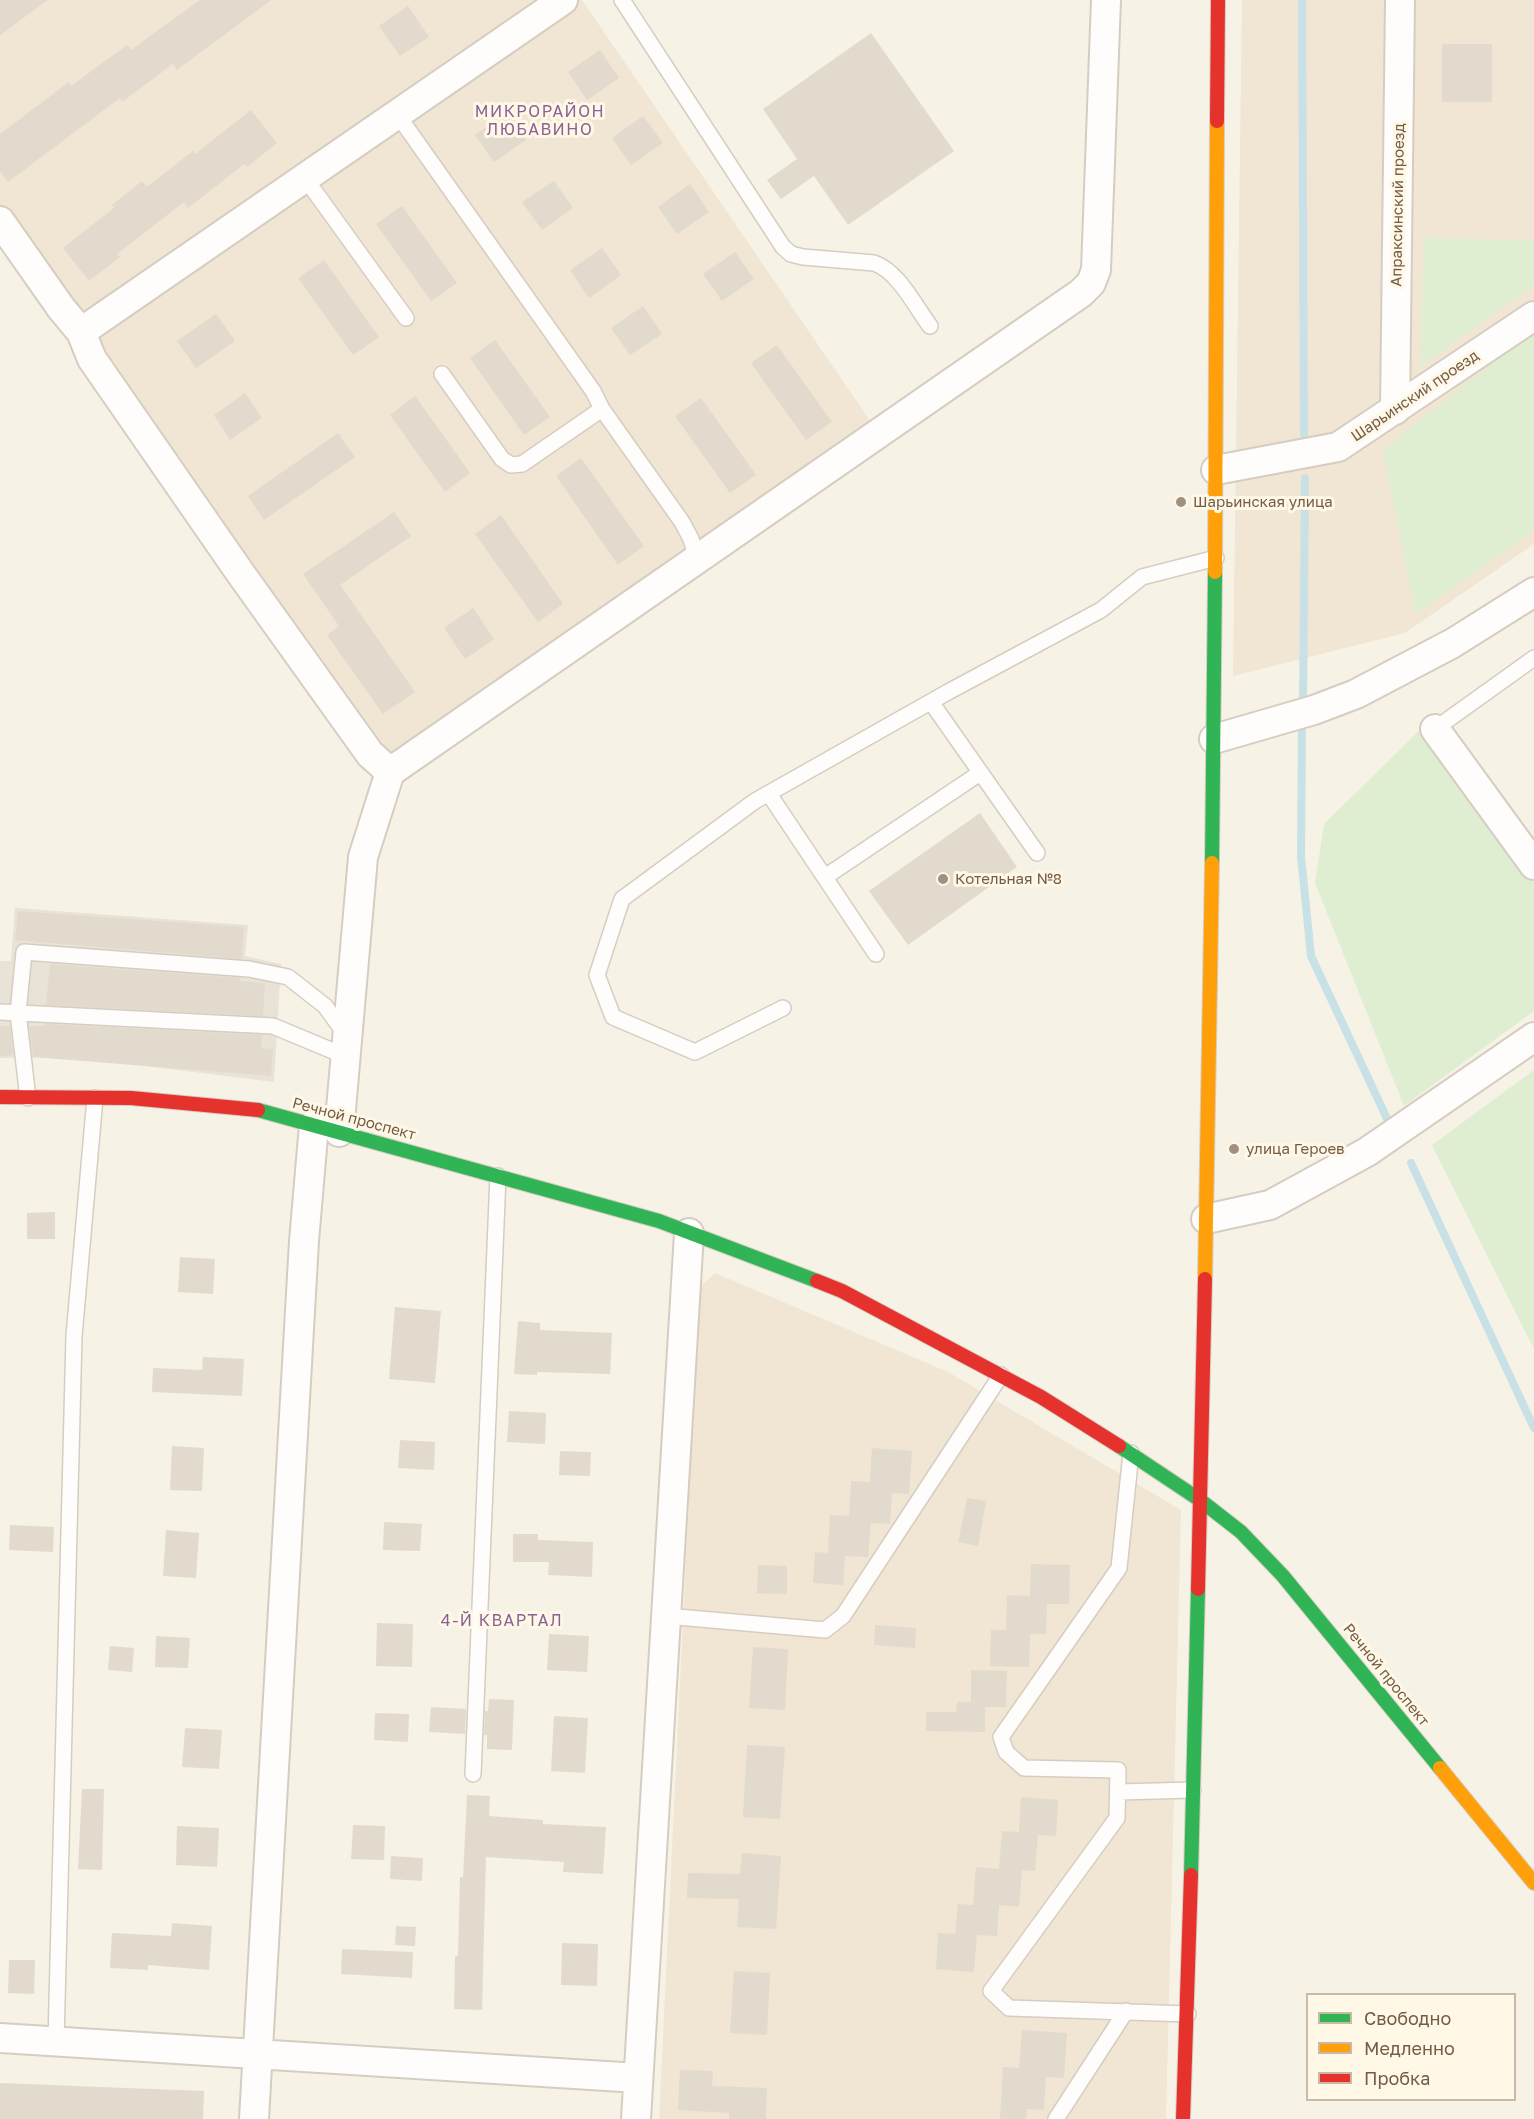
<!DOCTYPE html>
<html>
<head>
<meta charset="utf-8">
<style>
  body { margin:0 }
  #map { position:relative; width:1534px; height:2119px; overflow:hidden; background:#f7f2e6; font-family:"Golos Text",sans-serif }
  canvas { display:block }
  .legend { position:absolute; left:1306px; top:1993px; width:210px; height:108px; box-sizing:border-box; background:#fff8e6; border:2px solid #c7baa6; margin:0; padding:8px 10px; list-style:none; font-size:18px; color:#745c47 }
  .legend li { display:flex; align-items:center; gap:12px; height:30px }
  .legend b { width:30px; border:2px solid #c7baa6 }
</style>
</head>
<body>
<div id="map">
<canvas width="1534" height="2119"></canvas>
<ul class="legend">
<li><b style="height:8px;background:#30b455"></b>Свободно</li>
<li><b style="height:8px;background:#ff9f0a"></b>Медленно</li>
<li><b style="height:8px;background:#e5322d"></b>Пробка</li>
</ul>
</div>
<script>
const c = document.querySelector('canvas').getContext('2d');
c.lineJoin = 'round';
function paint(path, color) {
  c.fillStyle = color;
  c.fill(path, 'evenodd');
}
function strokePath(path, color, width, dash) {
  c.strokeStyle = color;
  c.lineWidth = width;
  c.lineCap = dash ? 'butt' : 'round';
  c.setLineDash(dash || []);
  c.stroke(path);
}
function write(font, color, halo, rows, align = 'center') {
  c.font = font + ' "Golos Text",sans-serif';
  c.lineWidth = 6;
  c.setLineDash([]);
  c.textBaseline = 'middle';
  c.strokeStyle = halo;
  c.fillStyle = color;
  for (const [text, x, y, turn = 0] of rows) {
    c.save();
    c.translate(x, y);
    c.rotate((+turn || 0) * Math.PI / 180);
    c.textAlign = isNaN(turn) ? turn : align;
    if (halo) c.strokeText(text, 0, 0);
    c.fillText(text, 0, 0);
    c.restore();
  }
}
const residential = new Path2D(`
  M 0,0 L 582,0 L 875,428 L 406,749 L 391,754 L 377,747 L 0,205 Z
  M 1242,0 L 1534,0 L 1534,544 L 1405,633 L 1233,676 Z
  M 715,1273 L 948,1372 L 1181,1510 L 1166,2119 L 659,2119 L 699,1288 Z`);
const industrial = new Path2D(`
  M 15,908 L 248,925 L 245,956 L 281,964 L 274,1082 L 72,1057 L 0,1058 L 0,961 L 11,961 Z`);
const green = new Path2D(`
  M 1424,237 L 1534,241 L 1534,285 L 1420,367 Z
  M 1534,331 L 1534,530 L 1416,614 L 1383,449 Z
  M 1419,731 L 1534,883 L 1534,1011 L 1404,1106 L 1315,883 L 1324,824 Z
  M 1534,1070 L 1534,1349 L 1432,1145 Z`);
const stream = new Path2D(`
  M 1302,0 L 1304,434
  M 1303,708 L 1305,478
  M 1302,720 L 1301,856 L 1311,956 L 1390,1125
  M 1411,1163 L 1534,1428`);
const building = new Path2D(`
  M 0,0 L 48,0 L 0,35 Z
  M 200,0 L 271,0 L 177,70 L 173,64 L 122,102 L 120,98 L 8,182 L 0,171 L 0,134 L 69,82 L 71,86 L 127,45 L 131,50 Z
  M 408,6 L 429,37 L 400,56 L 379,26 Z
  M 871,33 L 954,151 L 848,225 L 814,176 L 781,199 L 767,180 L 797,159 L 763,109 Z
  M 1442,44 L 1492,44 L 1492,102 L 1442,102 Z
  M 600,50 L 619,78 L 587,100 L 568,72 Z
  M 251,110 L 277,143 L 247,167 L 244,164 L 188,208 L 184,202 L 117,254 L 120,257 L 89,281 L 63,248 L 114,208 L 112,205 L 142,181 L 147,187 L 193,151 L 195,154 Z
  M 507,113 L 526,140 L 494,162 L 475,135 Z
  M 643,116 L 663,143 L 631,165 L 612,138 Z
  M 554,181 L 573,208 L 542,230 L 522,202 Z
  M 690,184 L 709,212 L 677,234 L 658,207 Z
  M 402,206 L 457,283 L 431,301 L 376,224 Z
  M 602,248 L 621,275 L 589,298 L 570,270 Z
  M 735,252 L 754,279 L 722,301 L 703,274 Z
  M 324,260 L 379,337 L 353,355 L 298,278 Z
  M 643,306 L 662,334 L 630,355 L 611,328 Z
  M 216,314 L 235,341 L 196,368 L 177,341 Z
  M 495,340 L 550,417 L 524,435 L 470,358 Z
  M 777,345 L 832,422 L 806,440 L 751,363 Z
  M 245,393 L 262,418 L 230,440 L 214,415 Z
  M 415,396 L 470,473 L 445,492 L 390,415 Z
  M 701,398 L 756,475 L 730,493 L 675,416 Z
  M 338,433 L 355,457 L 264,520 L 248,496 Z
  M 581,458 L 644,546 L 618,565 L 556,476 Z
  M 394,512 L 411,536 L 340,585 L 415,692 L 383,714 L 327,635 L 339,626 L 303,574 Z
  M 501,515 L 563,604 L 538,622 L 475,534 Z
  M 473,608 L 494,639 L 465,659 L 444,628 Z
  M 980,813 L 1017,867 L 908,945 L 869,891 Z
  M 18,911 L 244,927 L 242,959 L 15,940 Z
  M 50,964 L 240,978 L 240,981 L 265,983 L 263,1016 L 46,1005 Z
  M 45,1024 L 262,1035 L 261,1048 L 273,1049 L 271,1076 L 33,1057 L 29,1026 L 45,1026 Z
  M 0,1026 L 10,1026 L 13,1055 L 0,1056 Z
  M 55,1212 L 55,1239 L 27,1239 L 27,1213 Z
  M 180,1257 L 215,1259 L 213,1294 L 178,1292 Z
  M 395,1307 L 441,1311 L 435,1383 L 389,1379 Z
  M 518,1321 L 540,1323 L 540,1330 L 612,1333 L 610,1374 L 537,1372 L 537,1375 L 514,1374 Z
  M 203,1357 L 244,1359 L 242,1396 L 152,1392 L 153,1368 L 202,1370 Z
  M 509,1411 L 546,1413 L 545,1444 L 507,1442 Z
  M 400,1440 L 435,1442 L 434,1470 L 398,1468 Z
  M 172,1446 L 204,1448 L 202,1491 L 170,1490 Z
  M 872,1448 L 912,1451 L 909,1494 L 892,1493 L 890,1524 L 871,1523 L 868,1557 L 845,1556 L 843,1585 L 813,1583 L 815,1552 L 828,1553 L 830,1515 L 849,1516 L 851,1481 L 870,1482 Z
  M 560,1451 L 591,1452 L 590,1476 L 559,1475 Z
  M 967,1498 L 986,1501 L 978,1546 L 958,1542 Z
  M 384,1522 L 422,1524 L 420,1551 L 383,1550 Z
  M 10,1525 L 54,1527 L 53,1552 L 9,1550 Z
  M 166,1530 L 199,1533 L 196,1578 L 163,1576 Z
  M 513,1534 L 538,1534 L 538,1540 L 593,1542 L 592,1577 L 548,1575 L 549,1562 L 513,1562 Z
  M 1031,1564 L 1070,1565 L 1069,1604 L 1047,1604 L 1046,1634 L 1030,1634 L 1029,1667 L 990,1666 L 991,1630 L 1006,1630 L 1007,1595 L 1030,1596 Z
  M 758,1565 L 787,1566 L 787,1594 L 757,1593 Z
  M 377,1623 L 413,1624 L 412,1667 L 376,1666 Z
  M 875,1625 L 916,1628 L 915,1648 L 874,1645 Z
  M 549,1634 L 589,1636 L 587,1672 L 547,1670 Z
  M 156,1636 L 190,1638 L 188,1668 L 155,1667 Z
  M 110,1646 L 134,1648 L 132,1672 L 108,1670 Z
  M 753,1647 L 788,1649 L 785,1710 L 749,1708 Z
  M 971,1670 L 1007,1671 L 1006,1707 L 985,1707 L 985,1732 L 926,1731 L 926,1712 L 956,1712 L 957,1702 L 971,1702 Z
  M 489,1699 L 514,1700 L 512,1750 L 487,1749 L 487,1735 L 484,1735 L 485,1711 L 488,1711 Z
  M 431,1707 L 466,1709 L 465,1734 L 429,1732 Z
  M 375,1713 L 409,1714 L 408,1742 L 374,1740 Z
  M 554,1716 L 588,1718 L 585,1773 L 551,1771 Z
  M 185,1728 L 222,1730 L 219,1769 L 182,1767 Z
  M 747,1745 L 785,1747 L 780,1819 L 743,1817 Z
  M 82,1789 L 104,1789 L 102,1870 L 78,1869 Z
  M 467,1795 L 490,1796 L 489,1816 L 543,1820 L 543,1824 L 606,1827 L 603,1874 L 563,1872 L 564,1862 L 486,1857 L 482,2010 L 454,2009 L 455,1956 L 458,1956 L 460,1877 L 463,1877 Z
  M 1021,1797 L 1058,1800 L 1056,1836 L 1038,1835 L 1035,1871 L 1022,1870 L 1019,1907 L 999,1905 L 997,1936 L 977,1935 L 974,1972 L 936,1969 L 938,1933 L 955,1934 L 958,1904 L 973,1905 L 976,1867 L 999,1869 L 1002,1831 L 1019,1832 Z
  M 353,1825 L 385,1826 L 384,1860 L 351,1859 Z
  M 177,1826 L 219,1828 L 217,1867 L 176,1865 Z
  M 742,1853 L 781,1856 L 776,1929 L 737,1927 L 739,1899 L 687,1898 L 688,1873 L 740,1874 Z
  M 391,1856 L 423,1858 L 422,1881 L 390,1879 Z
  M 172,1923 L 212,1926 L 209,1970 L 148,1965 L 148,1970 L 110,1968 L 112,1933 L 171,1936 Z
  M 396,1926 L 416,1927 L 415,1946 L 395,1945 Z
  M 562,1943 L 598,1944 L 597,1986 L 561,1985 Z
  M 342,1949 L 413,1952 L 412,1978 L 341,1974 Z
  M 9,1960 L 35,1960 L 34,1994 L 8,1993 Z
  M 734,1971 L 770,1973 L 767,2035 L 730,2033 Z
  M 1022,2030 L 1067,2033 L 1064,2078 L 1046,2077 L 1044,2110 L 1027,2109 L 1026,2119 L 1000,2119 L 1003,2067 L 1019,2068 Z
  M 680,2070 L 713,2071 L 712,2086 L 767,2088 L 766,2119 L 729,2119 L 729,2113 L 678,2110 Z
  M 0,2083 L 204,2091 L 203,2119 L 0,2119 Z`);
const lane = new Path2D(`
  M 622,0 L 783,247 L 791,254 L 803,257 L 874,263 C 898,271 915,306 930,326
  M 397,114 L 593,391 L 602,409 L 682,522 L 691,539 L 697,559
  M 305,178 L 406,318
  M 442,374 L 502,459 L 511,465 L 522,464 L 602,409
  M 931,702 L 1037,853
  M 1435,729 L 1534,658
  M 769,794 L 876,954
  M 825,877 L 980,773
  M 783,1008 L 695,1052 L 613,1017 L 597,975 L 622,899 L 755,801 L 948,692 L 1101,610 L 1142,577 L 1216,558
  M 0,1012 L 273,1026 L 345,1056
  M 28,1098 L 18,1013 L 24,952 L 249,969 L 288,977 L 325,1006 L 346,1035
  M 1131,1453 L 1119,1568 L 1001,1737 L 1006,1752 L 1024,1768 L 1118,1770 L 1117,1818 L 991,1991 L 1009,2008 L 1188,2014
  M 666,1616 L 825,1630 L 843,1616 L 1001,1375
  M 473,1774 L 498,1176
  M 1119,1792 L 1193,1790
  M 56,2041 L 74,1336 L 95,1098
  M 1056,2119 L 1126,2011`);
const street = new Path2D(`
  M 0,221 L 61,308 L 81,332 L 92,359 L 241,574 L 370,754 L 390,772 L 1081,293 L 1091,283 L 1096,270 L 1106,0
  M 81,332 L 563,0
  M 1395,410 L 1400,0
  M 1216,470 L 1338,447 L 1534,316
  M 1435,729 L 1534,865
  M 1214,739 L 1314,710 L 1356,694 L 1453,643 L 1534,592
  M 339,1132 L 363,857 L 390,772
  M 1206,1219 L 1270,1205 L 1367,1152 L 1534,1037
  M 0,2038 L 638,2078
  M 254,2119 L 304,1241 L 314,1125
  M 636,2119 L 689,1233`);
const fast = new Path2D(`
  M 1212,863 L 1215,572
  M 258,1110 L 659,1221 L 817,1281
  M 1119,1446 L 1200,1500 L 1241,1532 L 1283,1576 L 1440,1768
  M 1191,1875 L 1198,1589`);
const slow = new Path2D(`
  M 1215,572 L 1217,121
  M 1205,1279 L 1212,863
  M 1440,1768 L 1534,1883`);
const jam = new Path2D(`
  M 1217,121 L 1218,0
  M 0,1097 L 131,1098 L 258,1110
  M 817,1281 L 842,1291 L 1041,1397 L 1119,1446
  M 1198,1589 L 1205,1279
  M 1183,2119 L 1191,1875`);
const markers = [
  [1181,502,6,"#a2907f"],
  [943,879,6,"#a2907f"],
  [1234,1149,6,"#a2907f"]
];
const streetNames = [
  ["Апраксинский проезд",1398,205,-89],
  ["Шарьинский проезд",1415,396,-34],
  ["Речной проспект",354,1119,15],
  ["Речной проспект",1386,1675,51]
];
const poiNames = [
  ["Шарьинская улица",1193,502],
  ["Котельная №8",955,879],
  ["улица Героев",1246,1149]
];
const neighbourhoodNames = [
  ["МИКРОРАЙОН",540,112],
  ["ЛЮБАВИНО",540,130],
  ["4-Й КВАРТАЛ",502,1621]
];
paint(residential, '#f0e6d3');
paint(industrial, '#e9e2d7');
paint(green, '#dfeed1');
strokePath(stream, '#c8e1e6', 8);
paint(building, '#e3dace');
strokePath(lane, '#d6cdc2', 18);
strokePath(street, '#d6cdc2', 32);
strokePath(fast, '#d7cec3', 16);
strokePath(slow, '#d7cec3', 16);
strokePath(jam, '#d7cec3', 16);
strokePath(lane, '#fefdfb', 15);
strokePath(street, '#fefdfb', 28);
strokePath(fast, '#30b455', 14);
strokePath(slow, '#ff9f0a', 14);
strokePath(jam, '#e5322d', 14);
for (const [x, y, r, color] of markers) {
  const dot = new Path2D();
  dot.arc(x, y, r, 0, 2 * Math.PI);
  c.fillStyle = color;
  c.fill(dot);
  strokePath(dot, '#fff8e6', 2);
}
write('15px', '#745c47', '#fff8e6', streetNames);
write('15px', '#745c47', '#fff8e6', poiNames, 'left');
c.letterSpacing = '1.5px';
write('16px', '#8b6297', '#fff8e6', neighbourhoodNames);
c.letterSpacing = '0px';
</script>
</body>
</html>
